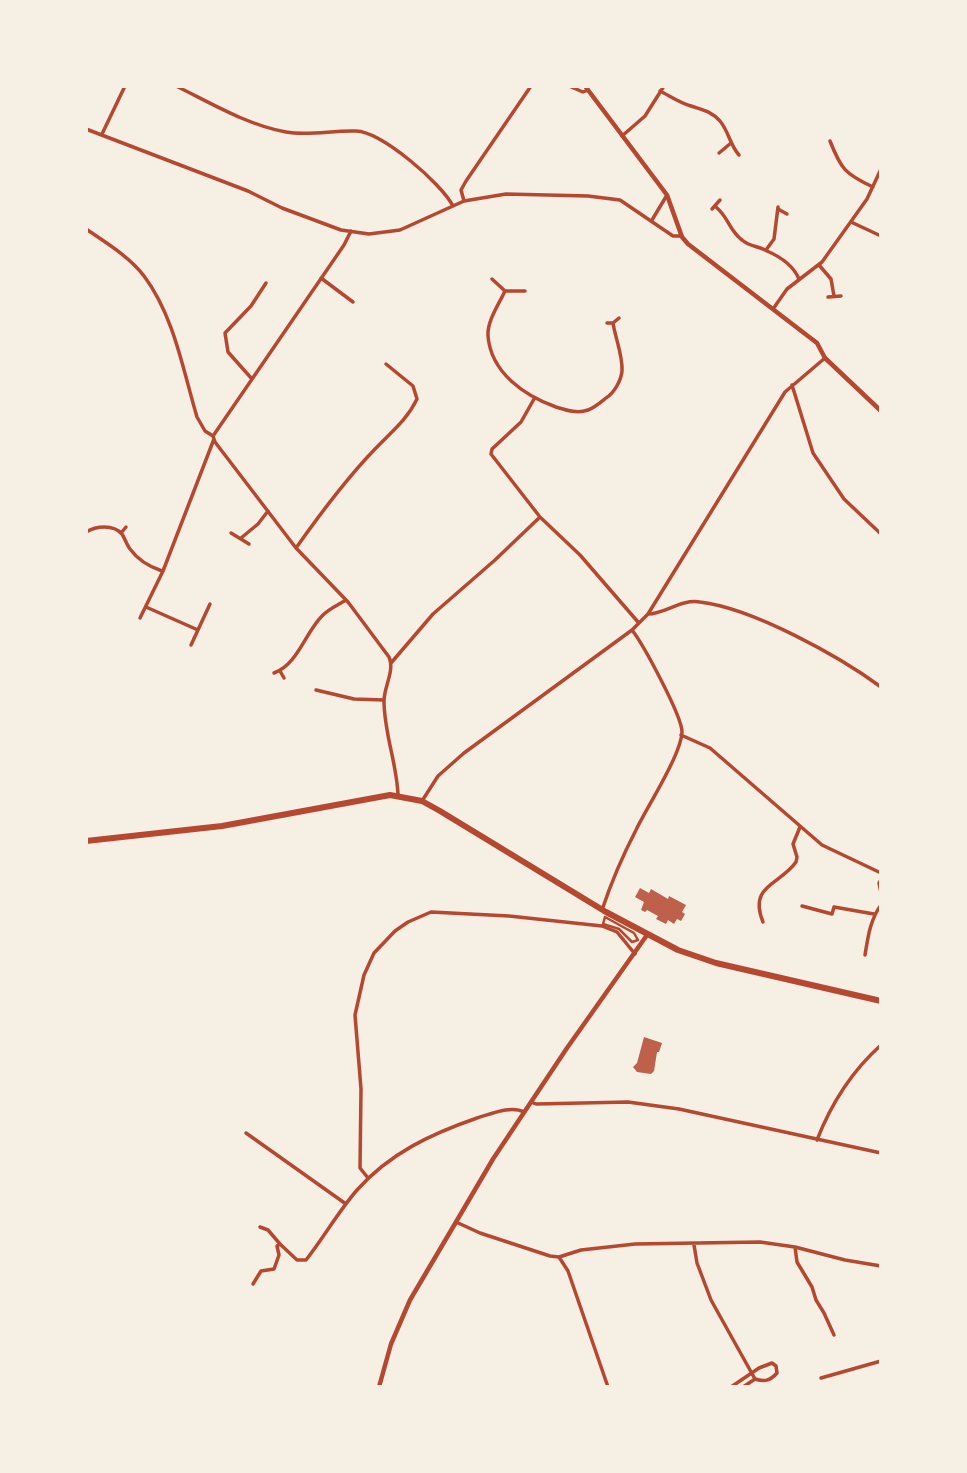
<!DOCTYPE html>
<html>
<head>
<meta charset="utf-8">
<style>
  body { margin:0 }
  #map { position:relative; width:967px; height:1473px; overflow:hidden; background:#f6efe4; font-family:Signika,sans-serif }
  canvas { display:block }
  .frame { position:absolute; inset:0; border:88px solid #f6efe4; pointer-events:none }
</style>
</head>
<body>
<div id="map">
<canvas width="967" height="1473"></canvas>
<div class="frame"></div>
</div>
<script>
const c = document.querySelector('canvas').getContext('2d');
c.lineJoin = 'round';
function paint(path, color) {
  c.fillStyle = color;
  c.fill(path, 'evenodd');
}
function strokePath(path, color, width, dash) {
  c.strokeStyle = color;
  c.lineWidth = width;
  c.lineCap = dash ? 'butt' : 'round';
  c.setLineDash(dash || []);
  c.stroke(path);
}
const building = new Path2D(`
  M 640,888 L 649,893 L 651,889 L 668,899 L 669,896 L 686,905 L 682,912 L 685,914 L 681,921 L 677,919 L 674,924 L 668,920 L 666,924 L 656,919 L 658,916 L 647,910 L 645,912 L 641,910 L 644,902 L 635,897 Z
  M 644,1037 L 662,1043 L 659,1052 L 657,1052 L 654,1071 L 651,1074 L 637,1072 L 633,1067 L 637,1063 Z`);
const pedestrian = new Path2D(`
  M 605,917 L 634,933 L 638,940 L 632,942 L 619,929 L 603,924 Z`);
const minor = new Path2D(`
  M 176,86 C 211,103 247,125 286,132 C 309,136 333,130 356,131 C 382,132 441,183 453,206
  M 432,86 L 433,86
  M 569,86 L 583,92 L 588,90
  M 660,91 C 670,96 680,103 691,106 C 703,110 711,111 720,121 C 729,132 730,145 739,155
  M 86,129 L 248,191 L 282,208 L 341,230 L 369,234 L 400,230 L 464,201 L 506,194 L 588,196 L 620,200 L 673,236 L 682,236
  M 102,134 L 125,86
  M 622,136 L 645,116 L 664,86
  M 830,141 C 841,169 845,174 873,187
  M 719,153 L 731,143
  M 464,201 L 461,190 L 466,181 L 531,86
  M 716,207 C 729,218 729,230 742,240 C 750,247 759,246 767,251 C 781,257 793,265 799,279
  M 712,209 L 720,200
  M 778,209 L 787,214
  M 652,220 L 667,195
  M 851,222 L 881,236
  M 86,229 C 105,242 130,257 144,276 C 174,316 183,370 197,417 L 205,431 L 213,436 L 215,442 L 296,548 L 348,602 L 389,657 C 395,671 384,686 384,701 C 384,733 397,764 398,795
  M 766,250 L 774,239 L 778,207
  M 819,265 L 831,279 L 834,296
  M 321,278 L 353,302
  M 492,279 L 505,291 L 525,291
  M 505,291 C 499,304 487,321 488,336 C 491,373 525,396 556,407 C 566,410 577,414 588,410 C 594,408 601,402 606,398 C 614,393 621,381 622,371 C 623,356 615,337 613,323
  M 828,297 L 841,296
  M 773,309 L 787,289 L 822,262 L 867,199 L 881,169
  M 607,323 L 613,323 L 619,318
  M 252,379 L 228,352 L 225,333 L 251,306 L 266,283
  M 792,385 L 813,453 L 844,499 L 881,534
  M 534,399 L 521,422 L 492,449 L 491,454 L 540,517 L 580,555 L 638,622
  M 213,436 L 344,245 L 351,231
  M 86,532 C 96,526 113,524 122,534 C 125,539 127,545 130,549 C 138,560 150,567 162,571
  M 121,533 L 126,527
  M 231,533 L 249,544
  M 241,538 L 258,524 L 268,511
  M 296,548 C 320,514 346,479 375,449 C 390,433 407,420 417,399 L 413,386 L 386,364
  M 146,607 L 198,630
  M 648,614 C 665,614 680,599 700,602 C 752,608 839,656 881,687
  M 140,618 L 163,571 L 214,439
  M 191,645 L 210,604
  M 391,663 L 433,614 L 495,560 L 540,517
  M 280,671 L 284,678
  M 274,673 C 298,664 305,633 322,616 C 328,609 338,605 346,600
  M 316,690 L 354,699 L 384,700
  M 681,735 L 710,748 L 822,845 L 881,873
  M 422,801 L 438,776 L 464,753 L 632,630 L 648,614 L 785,392 L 825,358
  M 881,880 L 879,883 L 881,893
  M 802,906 L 832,914 L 834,907 L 874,914
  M 602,910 C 611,883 623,855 636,830 C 647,807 681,755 682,732 C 682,716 643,644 632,630
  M 763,922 C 748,885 780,885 796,862 L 797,857 L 793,844 L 800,827
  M 865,955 C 868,937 870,920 881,905
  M 531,1102 L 536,1104 L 628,1102 L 679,1109 L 881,1153
  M 246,1133 L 346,1204
  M 817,1140 C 831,1104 852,1071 881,1045
  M 368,1178 L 360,1168 L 361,1089 L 355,1015 L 364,975 L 374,953 L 395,931 L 408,922 L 431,912 L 509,916 L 602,926 L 617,932 L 635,954
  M 456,1222 L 480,1233 L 550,1256 L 559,1257 L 581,1250 L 635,1244 L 760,1242 L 795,1247 L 845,1260 L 881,1266
  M 260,1227 L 268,1230 L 280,1244
  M 694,1245 L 697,1263 L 711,1300 L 755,1379
  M 795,1247 L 797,1262 L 812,1287 L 816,1300 L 824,1313 L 834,1335
  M 559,1257 L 568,1271 L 608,1387
  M 253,1284 L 261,1271 L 274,1269 L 279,1255 L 277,1246 L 280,1244 L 297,1260 L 306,1260 C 324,1237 338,1212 357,1190 C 390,1153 431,1134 477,1118 C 491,1114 511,1105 524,1112
  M 821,1378 L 881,1361
  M 731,1387 L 759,1368 L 772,1363 L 776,1366 L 777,1373 C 770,1381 764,1382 755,1379 L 743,1387`);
const tertiary = new Path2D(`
  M 585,86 L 667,195 L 682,237 L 688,244 L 817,343 L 825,358 L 881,411
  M 379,1387 L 391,1344 L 410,1300 L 456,1222 L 493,1159 L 567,1048 L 647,935`);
const trunk = new Path2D(`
  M 86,841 L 222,826 L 390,795 L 422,801 L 440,811 L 606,912 L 678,950 L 716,963 L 881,1001`);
paint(building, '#bf614a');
strokePath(pedestrian, '#b5482f', 2.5);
strokePath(minor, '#b5482f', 3.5);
strokePath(tertiary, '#b5482f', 4.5);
strokePath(trunk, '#b5482f', 6);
</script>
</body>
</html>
